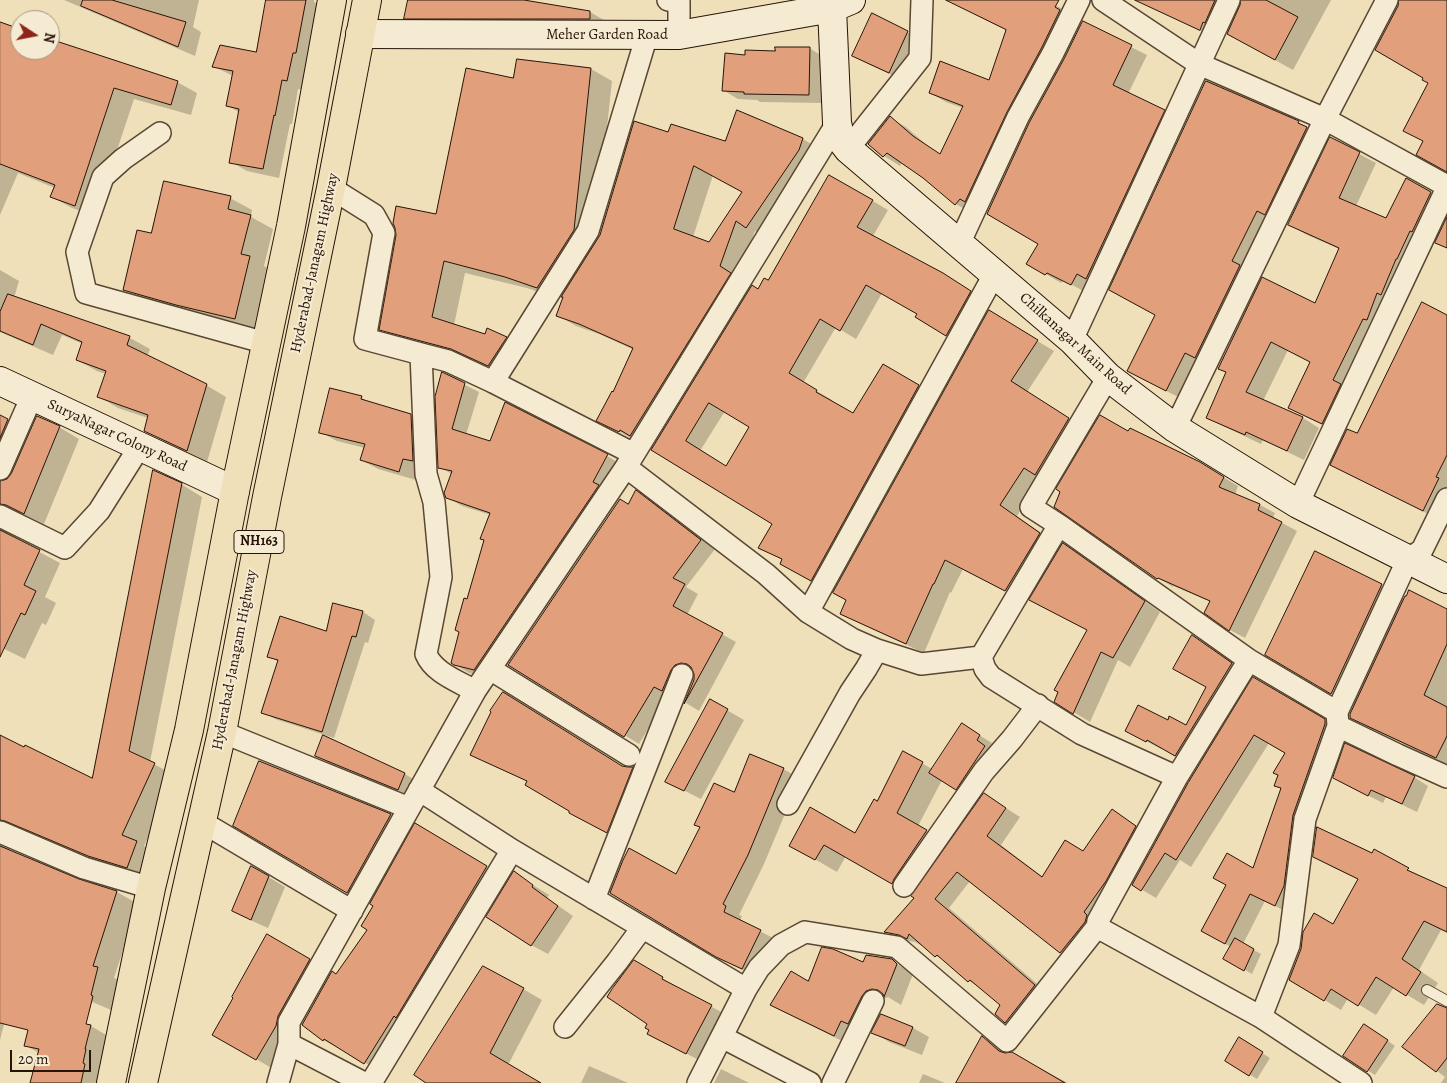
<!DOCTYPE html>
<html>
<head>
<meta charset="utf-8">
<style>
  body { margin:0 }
  #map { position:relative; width:1447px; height:1083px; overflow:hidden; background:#f0e0ba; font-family:Alegreya,serif }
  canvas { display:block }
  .north { position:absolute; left:10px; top:10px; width:50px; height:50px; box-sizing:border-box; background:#f5ebd2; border:1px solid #a39581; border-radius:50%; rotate:101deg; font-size:14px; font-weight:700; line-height:20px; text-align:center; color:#271408 }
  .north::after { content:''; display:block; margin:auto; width:18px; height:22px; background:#8f2418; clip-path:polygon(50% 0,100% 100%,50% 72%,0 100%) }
  .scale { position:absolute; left:10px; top:1050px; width:81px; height:22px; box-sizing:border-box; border:2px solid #271408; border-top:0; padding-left:6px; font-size:15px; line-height:18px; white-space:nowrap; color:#271408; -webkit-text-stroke:4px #f5ebd2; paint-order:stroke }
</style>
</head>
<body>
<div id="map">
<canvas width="1447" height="1083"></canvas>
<div class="north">N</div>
<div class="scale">20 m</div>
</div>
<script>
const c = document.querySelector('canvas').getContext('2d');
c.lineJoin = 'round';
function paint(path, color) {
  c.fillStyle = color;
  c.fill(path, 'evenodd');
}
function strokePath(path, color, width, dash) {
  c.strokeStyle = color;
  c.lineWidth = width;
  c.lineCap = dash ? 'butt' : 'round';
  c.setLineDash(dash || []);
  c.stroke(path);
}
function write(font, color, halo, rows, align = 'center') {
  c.font = font + ' Alegreya,serif';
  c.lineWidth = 4;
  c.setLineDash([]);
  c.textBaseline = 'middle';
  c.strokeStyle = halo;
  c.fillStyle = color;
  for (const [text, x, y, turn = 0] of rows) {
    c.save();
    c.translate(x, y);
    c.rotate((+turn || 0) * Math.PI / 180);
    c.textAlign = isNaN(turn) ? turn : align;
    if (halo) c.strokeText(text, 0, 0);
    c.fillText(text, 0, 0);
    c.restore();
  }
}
const shadow = new Path2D(`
  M 64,0 L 199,0 L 193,27 L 201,32 L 195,56 Z
  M 267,0 L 314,0 L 314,2 L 323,7 L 304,90 L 298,89 L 292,124 L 290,124 L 279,178 L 247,171 L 231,162 L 240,113 L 227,105 L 233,76 L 213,66 L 257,53 Z
  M 409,0 L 517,0 L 590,12 L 614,26 L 430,32 L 406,18 Z
  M 973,0 L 1046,0 L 1072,14 L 971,213 L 956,204 L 923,177 L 902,162 L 900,166 L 884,156 L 870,144 L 890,118 L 906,127 L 929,147 L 941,155 L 963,108 L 946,102 L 930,93 L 990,81 L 1008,30 Z
  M 1140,0 L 1240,0 L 1236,5 L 1218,39 L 1158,11 L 1140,1 Z
  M 1242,0 L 1331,0 L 1293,70 L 1246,44 Z
  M 873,15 L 924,41 L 905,81 L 870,65 L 854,56 Z
  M 1083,23 L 1147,55 L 1128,94 L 1180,120 L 1087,293 L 1063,280 L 1061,283 L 1046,274 L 1040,243 Z
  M 0,24 L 20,30 L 20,50 L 50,50 L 50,40 L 177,82 L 197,93 L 191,115 L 134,99 L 95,216 L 72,208 L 52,197 L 55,188 L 18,173 L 0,215 Z
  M 809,48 L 824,57 L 824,103 L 760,102 L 757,100 L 738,99 L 723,90 L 746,57 Z
  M 591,69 L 612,81 L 594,247 L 669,133 L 726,143 L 738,112 L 803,139 L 821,150 L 765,237 L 755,231 L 738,278 L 638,442 L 598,420 L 614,394 L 634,350 L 599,334 L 576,326 L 557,315 L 564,297 L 561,295 L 559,299 L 527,288 L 465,273 L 454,325 L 486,335 L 506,338 L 527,350 L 510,377 L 474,360 L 402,341 L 381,329 L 437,215 L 514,80 ZM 713,175 L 743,192 L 709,243 L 693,237 Z
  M 1298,122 L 1314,131 L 1182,399 L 1145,380 L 1157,315 Z
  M 1331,139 L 1376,163 L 1356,206 L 1387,220 L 1406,179 L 1447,202 L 1339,432 L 1306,417 L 1311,362 L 1288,350 L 1263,401 L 1303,418 L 1319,428 L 1304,460 L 1263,440 L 1261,444 L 1223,426 L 1207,417 L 1227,372 L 1316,305 L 1339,249 L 1305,234 L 1289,224 Z
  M 830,176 L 888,210 L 873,236 L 959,284 L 986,301 L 962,344 L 916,317 L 918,313 L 882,293 L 856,339 L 836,327 L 803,383 L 832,400 L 831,402 L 854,415 L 883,365 L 934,395 L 827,589 L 797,573 L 783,560 L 760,547 L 774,524 L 653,449 L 759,290 L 769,282 ZM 725,411 L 751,427 L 727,467 L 700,451 Z
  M 230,198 L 252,210 L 251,217 L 273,229 L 264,266 L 271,270 L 258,331 L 147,302 L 124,290 L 152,235 Z
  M 0,270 L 19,281 L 14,298 L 130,338 L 150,349 L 147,357 L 206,385 L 226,397 L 207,462 L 165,442 L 145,430 L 148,418 L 118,408 L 98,396 L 106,374 L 97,371 L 77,360 L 83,344 L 62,335 L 53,355 L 0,332 Z
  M 1447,316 L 1447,520 L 1446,523 L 1351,475 L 1358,435 Z
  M 1006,322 L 1054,351 L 1027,392 L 1085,429 L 1041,477 L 1017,516 L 1056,543 L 1023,600 L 963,569 L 951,593 L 950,592 L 924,653 L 859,623 L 842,614 Z
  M 443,374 L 479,392 L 466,435 L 490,442 L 607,456 L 621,464 L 489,677 L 469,673 L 452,663 L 468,600 L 485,541 L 491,515 L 462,506 L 447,497 L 452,474 L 439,467 Z
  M 331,390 L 362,398 L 372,404 L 410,415 L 427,425 L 420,467 L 416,480 L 378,469 L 361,460 L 365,448 L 337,441 L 320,432 Z
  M 0,417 L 28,432 L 7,481 L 59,427 L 79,439 L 44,524 L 27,516 L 20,515 L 8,529 L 11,537 L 60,563 L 45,597 L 56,603 L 46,625 L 42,623 L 25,659 L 0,647 Z
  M 1129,433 L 1215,472 L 1238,486 L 1235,495 L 1260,505 L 1275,513 L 1273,518 L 1297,531 L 1245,638 L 1230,630 L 1206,612 L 1211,602 L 1173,586 L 1173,587 L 1158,578 L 1055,506 Z
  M 181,484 L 202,497 L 150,762 L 176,776 L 144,846 L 158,854 L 148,879 L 111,868 L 27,832 L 20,831 L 8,846 L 10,851 L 79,881 L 117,892 L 138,904 L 114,978 L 119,980 L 111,1010 L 0,962 L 0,736 L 93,780 Z
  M 636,492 L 650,500 L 715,549 L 686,587 L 698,594 L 687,615 L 736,642 L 699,711 L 686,703 L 695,680 L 695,671 L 688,673 L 669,694 L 639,744 L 509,665 L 628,505 Z
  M 1063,545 L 1079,554 L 1160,612 L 1130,667 L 1118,660 L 1090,722 L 1055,701 L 1089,630 Z
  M 1316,553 L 1382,586 L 1405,599 L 1447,610 L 1447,764 L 1369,728 L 1351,717 L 1355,706 L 1266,654 Z
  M 363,612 L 375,620 L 368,643 L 365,642 L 334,738 L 275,719 L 263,712 L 279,662 L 268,656 L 327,632 Z
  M 1192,636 L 1207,645 L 1246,673 L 1191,763 L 1162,748 L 1161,749 L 1142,739 L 1168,722 L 1187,727 L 1208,687 Z
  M 1254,679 L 1339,729 L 1289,913 L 1265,901 L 1243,944 L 1261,954 L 1252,974 L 1225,958 L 1231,947 L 1216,939 L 1228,884 L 1254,870 L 1282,789 L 1275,785 L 1286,753 L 1269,743 L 1191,867 L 1180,860 L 1156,898 L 1134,885 Z
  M 711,701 L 744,720 L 701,799 L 667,782 Z
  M 493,711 L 624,767 L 632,768 L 647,776 L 622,840 L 585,821 L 528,782 L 472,754 Z
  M 963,725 L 992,743 L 989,748 L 997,754 L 969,796 L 942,780 L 918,826 L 948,844 L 984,794 L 1020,817 L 1001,845 L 1043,877 L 1084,852 L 1113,811 L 1150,835 L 1076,961 L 1061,952 L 970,881 L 949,908 L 1049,994 L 1020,1030 L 1006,1022 L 996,1014 L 1001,1005 L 984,990 L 969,981 L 947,962 L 936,956 L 922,945 L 922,946 L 915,942 L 900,940 L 886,932 L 916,897 L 846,856 L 837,872 L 790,845 L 855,834 L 878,803 L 904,753 L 932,769 Z
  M 323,737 L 405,774 L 418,782 L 412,797 L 330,764 L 317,756 Z
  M 260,762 L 391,815 L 411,827 L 367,904 L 234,825 Z
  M 783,769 L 800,778 L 764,864 L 739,915 L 742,916 L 740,921 L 777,940 L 758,977 L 734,966 L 611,893 L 676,875 L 735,794 Z
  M 1414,777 L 1428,786 L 1417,812 L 1386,797 L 1383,803 L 1349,786 Z
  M 415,825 L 503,877 L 381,1072 L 340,1048 L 340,1049 L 323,1040 L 336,975 L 369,930 L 374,905 Z
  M 1375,851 L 1425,879 L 1447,889 L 1447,933 L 1441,930 L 1419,970 L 1438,983 L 1424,1005 L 1394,987 L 1376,1015 L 1348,998 L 1341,1010 L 1290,979 L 1334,925 L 1359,880 L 1332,867 L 1314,857 L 1372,855 Z
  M 252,867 L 285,887 L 268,928 L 250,920 L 233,911 Z
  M 514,873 L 549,895 L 547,898 L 573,916 L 548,954 L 531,945 Z
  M 268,936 L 326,969 L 273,1069 L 214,1034 Z
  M 891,960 L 913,974 L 901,1005 L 888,997 L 882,1000 L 850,1045 L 788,1014 L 808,983 L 864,964 Z
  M 634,962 L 679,988 L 678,989 L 727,1015 L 703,1062 L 665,1043 L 651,1030 Z
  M 523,989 L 542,1000 L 508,1065 L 539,1083 L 429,1083 Z
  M 0,1008 L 7,1012 L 0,1040 Z
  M 1447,1017 L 1447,1083 L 1441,1083 L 1445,1077 L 1404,1046 Z
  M 91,1026 L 108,1036 L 101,1083 L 31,1083 L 39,1053 L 25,1045 Z
  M 913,1028 L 929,1037 L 922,1055 L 889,1042 L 873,1032 Z
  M 1373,1030 L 1395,1046 L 1375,1075 L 1344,1056 Z
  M 983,1038 L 998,1047 L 1007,1054 L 1040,1068 L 1068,1083 L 957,1083 Z
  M 1239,1039 L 1270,1058 L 1257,1079 L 1226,1060 Z
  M 589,1066 L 628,1083 L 581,1083 Z
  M 721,1069 L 749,1083 L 714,1083 Z
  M 923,1074 L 945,1083 L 919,1083 Z`);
const building = new Path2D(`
  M 83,0 L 112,0 L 186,22 L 178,47 L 81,6 Z
  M 266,0 L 306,0 L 296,53 L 293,53 L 287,81 L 282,80 L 275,116 L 274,115 L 263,169 L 229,163 L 239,109 L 226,106 L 233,71 L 212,67 L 220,45 L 256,52 Z
  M 408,0 L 524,0 L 590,11 L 590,19 L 404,19 Z
  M 946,0 L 1059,0 L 1055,7 L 1060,10 L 1042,47 L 1007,112 L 965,202 L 960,199 L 955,205 L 923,178 L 887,153 L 883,157 L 868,144 L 890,116 L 913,136 L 940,154 L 963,106 L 929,93 L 940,61 L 989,80 L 1006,30 Z
  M 1135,0 L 1215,0 L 1205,23 L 1203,22 L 1200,30 Z
  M 1241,0 L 1266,0 L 1298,17 L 1275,60 L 1227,34 L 1240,5 Z
  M 1399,0 L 1447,0 L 1447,172 L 1416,155 L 1423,141 L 1403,131 L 1428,83 L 1422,80 L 1423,78 L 1375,50 L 1398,6 Z
  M 872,13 L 908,31 L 889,73 L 852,56 Z
  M 1083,21 L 1132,45 L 1113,85 L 1165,110 L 1086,279 L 1077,274 L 1071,285 L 1047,273 L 1045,275 L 1026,264 L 1038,244 L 987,214 L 1029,123 L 1064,59 Z
  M 0,22 L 20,29 L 20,50 L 50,50 L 50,39 L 178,81 L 171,105 L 114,88 L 75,206 L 50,197 L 55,185 L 0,164 Z
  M 775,47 L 810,47 L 809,95 L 744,94 L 744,92 L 722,91 L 725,53 L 745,55 L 745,50 L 775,51 Z
  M 517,59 L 591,68 L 574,230 L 537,288 L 505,277 L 444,261 L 432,317 L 485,334 L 487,328 L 507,337 L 488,366 L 451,349 L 379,330 L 396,235 L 395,228 L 393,223 L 396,206 L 436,214 L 466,68 L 513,78 Z
  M 1206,81 L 1299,121 L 1298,123 L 1307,127 L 1265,215 L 1257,211 L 1232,261 L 1240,265 L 1195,358 L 1185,353 L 1166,391 L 1127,371 L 1155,315 L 1109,290 Z
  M 737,110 L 803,138 L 799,150 L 746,228 L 736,221 L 720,266 L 731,273 L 630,436 L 620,430 L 619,432 L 596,421 L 612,391 L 613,392 L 633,348 L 579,324 L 556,316 L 563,297 L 561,297 L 600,235 L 634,121 L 668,132 L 671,124 L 725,141 ZM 694,166 L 742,192 L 709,242 L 674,229 Z
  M 1330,137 L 1360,152 L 1339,198 L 1386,218 L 1406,178 L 1431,192 L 1412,232 L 1410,231 L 1397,259 L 1396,259 L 1381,295 L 1377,293 L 1367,320 L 1363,319 L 1333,380 L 1341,384 L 1322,424 L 1288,408 L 1310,362 L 1271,342 L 1246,392 L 1303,417 L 1287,451 L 1246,432 L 1245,435 L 1206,418 L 1226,372 L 1218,369 L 1262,277 L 1315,303 L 1339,248 L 1288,225 Z
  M 829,175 L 873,200 L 857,227 L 943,273 L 971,291 L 946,336 L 915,317 L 917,314 L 866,285 L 840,331 L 820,319 L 789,373 L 817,390 L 816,392 L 853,413 L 883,364 L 919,385 L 811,581 L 780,564 L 782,559 L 758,548 L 772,524 L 651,450 L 752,285 L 758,289 L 764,278 L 768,280 ZM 709,403 L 749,427 L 726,466 L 686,441 Z
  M 164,181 L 231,196 L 228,209 L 251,215 L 241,254 L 250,256 L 235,319 L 176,305 L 123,290 L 137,230 L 151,233 Z
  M 1447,217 L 1447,248 L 1435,243 Z
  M 8,294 L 130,336 L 127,345 L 207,384 L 187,451 L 144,431 L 148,415 L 97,397 L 106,371 L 76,360 L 82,342 L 41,324 L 33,345 L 0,331 L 0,312 Z
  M 1422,302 L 1447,315 L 1447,455 L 1436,477 L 1439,478 L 1423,511 L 1330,465 L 1347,429 L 1357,433 Z
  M 989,310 L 1038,340 L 1011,381 L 1069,418 L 1035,475 L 1024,468 L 1000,505 L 1040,533 L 1005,591 L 945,560 L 934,584 L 933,584 L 906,644 L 840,614 L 846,600 L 833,593 Z
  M 442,372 L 465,383 L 452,429 L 490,441 L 505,402 L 608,454 L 593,482 L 599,485 L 474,670 L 454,665 L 451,663 L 459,632 L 455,630 L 464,598 L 467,599 L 484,540 L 480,539 L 490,513 L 446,498 L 444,493 L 452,471 L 438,468 L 435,397 Z
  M 330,388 L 362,396 L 361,399 L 411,414 L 413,461 L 403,459 L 399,472 L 360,460 L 365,444 L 319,433 Z
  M 0,415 L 8,419 L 0,438 Z
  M 1100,415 L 1128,431 L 1130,428 L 1200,462 L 1224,477 L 1219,487 L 1260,504 L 1258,510 L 1282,522 L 1229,631 L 1204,613 L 1210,601 L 1158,578 L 1157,579 L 1054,507 L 1060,492 L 1056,489 Z
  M 37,416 L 60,426 L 24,514 L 6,505 L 0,504 L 0,481 L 7,479 L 11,474 Z
  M 153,470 L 182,483 L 129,751 L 155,763 L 122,835 L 137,841 L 127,868 L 88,856 L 5,821 L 0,820 L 0,735 L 24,747 L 25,745 L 92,778 Z
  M 636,490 L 701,540 L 673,578 L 685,584 L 673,606 L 723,633 L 684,704 L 694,680 L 694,674 L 691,667 L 687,664 L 681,663 L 675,665 L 671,670 L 662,691 L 654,687 L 624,737 L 508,665 L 620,499 L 628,504 Z
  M 0,530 L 40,550 L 24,585 L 36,591 L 25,615 L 21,613 L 0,657 Z
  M 1063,543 L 1145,601 L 1113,658 L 1101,652 L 1073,714 L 1054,702 L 1058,692 L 1054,690 L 1087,630 L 1029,600 Z
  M 1315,551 L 1382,584 L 1331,694 L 1265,655 Z
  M 1409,590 L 1447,609 L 1447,644 L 1424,695 L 1447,707 L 1447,736 L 1436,758 L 1350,718 L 1350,714 L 1405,596 L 1406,596 Z
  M 333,603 L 363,611 L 356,637 L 352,636 L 322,732 L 261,713 L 278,660 L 267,657 L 280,616 L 326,631 Z
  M 1192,635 L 1232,663 L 1175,756 L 1147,740 L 1146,742 L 1125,731 L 1138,705 L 1168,720 L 1169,716 L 1186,725 L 1206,687 L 1173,669 Z
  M 1253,677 L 1325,719 L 1325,724 L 1293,815 L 1284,886 L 1275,906 L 1250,894 L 1225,944 L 1201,931 L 1226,885 L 1213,878 L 1227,853 L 1253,868 L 1281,788 L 1274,786 L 1278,775 L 1273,773 L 1285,753 L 1254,735 L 1176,860 L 1165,853 L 1141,891 L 1132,885 L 1188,783 Z
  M 503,692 L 622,766 L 628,767 L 633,767 L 607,833 L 569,813 L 569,811 L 525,785 L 527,781 L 470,755 L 491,712 L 490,711 Z
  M 710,699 L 728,709 L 684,791 L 665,782 Z
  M 962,723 L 980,735 L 977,740 L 985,746 L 956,790 L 929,773 Z
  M 323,735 L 405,773 L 398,790 L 315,756 Z
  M 1345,743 L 1415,776 L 1402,804 L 1371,790 L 1368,796 L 1333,778 Z
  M 903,751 L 923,762 L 897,813 L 927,830 L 894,879 L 892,884 L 824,845 L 815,860 L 789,846 L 810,807 L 855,833 L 874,799 L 877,801 Z
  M 750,754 L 784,768 L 748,855 L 723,904 L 726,906 L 724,912 L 761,930 L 742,969 L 716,957 L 610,893 L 623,860 L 629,848 L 676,874 L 700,827 L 694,825 L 714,783 L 734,792 Z
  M 259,761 L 391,814 L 347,893 L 233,826 Z
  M 984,793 L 1006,808 L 987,836 L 1042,877 L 1065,840 L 1083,851 L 1112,809 L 1136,826 L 1106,881 L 1084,912 L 1087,915 L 1085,922 L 1060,953 L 957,872 L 935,899 L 1035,985 L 1005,1023 L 995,1014 L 1000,1005 L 970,980 L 968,982 L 937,955 L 935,957 L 909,934 L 907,939 L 899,935 L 884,932 L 914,898 L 911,896 Z
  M 415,823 L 487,866 L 396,1018 L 394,1016 L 364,1064 L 324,1039 L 323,1041 L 302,1025 L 332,971 L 336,974 L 367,930 L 361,926 L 373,906 L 370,904 Z
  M 1317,827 L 1372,853 L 1374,849 L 1409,868 L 1407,870 L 1447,888 L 1447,932 L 1424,921 L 1402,959 L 1421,972 L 1406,996 L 1376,977 L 1358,1006 L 1331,989 L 1324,1001 L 1289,980 L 1301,949 L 1303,932 L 1314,913 L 1333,924 L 1358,879 L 1313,857 Z
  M 0,846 L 79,879 L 117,891 L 93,966 L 98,967 L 91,995 L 93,996 L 86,1024 L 91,1025 L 85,1049 L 86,1049 L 83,1063 L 85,1064 L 81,1083 L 30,1083 L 39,1049 L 24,1046 L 28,1030 L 0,1023 Z
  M 251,866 L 269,876 L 251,920 L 232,911 Z
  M 514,871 L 533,885 L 532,887 L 558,906 L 531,946 L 486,917 Z
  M 267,934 L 310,959 L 278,1016 L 276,1026 L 256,1060 L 212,1035 L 233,998 L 232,997 Z
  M 1235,938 L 1254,949 L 1244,971 L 1223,959 Z
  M 822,947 L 833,949 L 863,962 L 866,955 L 892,959 L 897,964 L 884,997 L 883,994 L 878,990 L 872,989 L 866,991 L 862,996 L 848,1024 L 841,1021 L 834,1036 L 770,1005 L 791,971 L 808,981 Z
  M 634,960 L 663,977 L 662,979 L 712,1005 L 686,1054 L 647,1034 L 649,1030 L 645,1028 L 647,1024 L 607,997 L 612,989 Z
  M 483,966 L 524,988 L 490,1053 L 541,1083 L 426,1083 L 414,1075 Z
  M 1437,1004 L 1447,1008 L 1447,1058 L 1436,1072 L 1402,1047 Z
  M 881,1014 L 913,1027 L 905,1046 L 871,1033 Z
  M 1364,1024 L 1388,1040 L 1367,1072 L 1343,1056 Z
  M 982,1036 L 999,1051 L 1005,1053 L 1012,1052 L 1065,1083 L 956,1083 Z
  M 1239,1037 L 1263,1052 L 1249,1076 L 1225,1061 Z`);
const service = new Path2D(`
  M 1427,990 L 1447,1001`);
const minor = new Path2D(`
  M 668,0 L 679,2 L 679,35
  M 1103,0 L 1199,64 L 1325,119 L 1447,186
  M 160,133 L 123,159 L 103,177 L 77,252 L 86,293 L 266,343
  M 848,149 L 920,58 L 922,0
  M 331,188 L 374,215 L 384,233 L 365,339 L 421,354 L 426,474 L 434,502 L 441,577 L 426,654 C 434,673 458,681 475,691
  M 959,244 L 1018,117 L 1053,53 L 1079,0
  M 1072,340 L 1229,0
  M 421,354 L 448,361 L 493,382 L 634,454
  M 1108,377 L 1031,507 L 1059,525 L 1249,660 L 1337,712
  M 493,382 L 588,231 L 647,35
  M 1175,428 L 1325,119 L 1387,0
  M 626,467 L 766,574 L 808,612 L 852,639 L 877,650 L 921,664 L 981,657 L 985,669 L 991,677 L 1082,734 L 1177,777
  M 0,469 L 32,396
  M 1298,504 L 1447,188
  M 0,516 L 65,548 L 99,511 L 140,446
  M 808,612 L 995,273
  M 981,657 L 1059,525
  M 1249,660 L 1177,777 L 1098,921 L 1097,927 L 1261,1017 L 1361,1083
  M 490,669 L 629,755
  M 1338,726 L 1398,755 L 1447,777
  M 222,732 L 409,808
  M 419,790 L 512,850 L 746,989
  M 788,804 L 850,693 L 866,669 L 877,650
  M 202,822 L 352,911
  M 0,832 L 84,868 L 151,888
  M 904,886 L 984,771 L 1012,739 L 1038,705
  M 594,899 L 682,675
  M 1261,1017 L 1289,945 L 1305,819 L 1338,726 L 1337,712 L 1408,559 L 1422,550 L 1447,499
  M 565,1027 L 617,962 L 642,928
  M 722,1037 L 810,1083
  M 289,1044 L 364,1083
  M 278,1083 L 289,1044 L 289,1022 L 475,691 L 626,467 L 837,123
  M 371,1083 L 512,850
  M 698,1083 L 746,989 L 759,968 L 781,945 L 805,932 L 897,947 L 1007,1041 L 1097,927
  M 833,1083 L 873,1001`);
const secondary = new Path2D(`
  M 832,8 L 837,123 L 841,140 L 848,149 L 1072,340 L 1108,377 L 1175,428 L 1298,504 L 1447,579
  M 360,34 L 679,35 L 832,8 L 851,0
  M 0,381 L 235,491`);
const trunk = new Path2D(`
  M 111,1083 L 151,888 L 189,730 L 235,491 L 291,226 L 332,0
  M 143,1083 L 222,732 L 267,497 L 331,188 L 367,0`);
const shields = [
  [259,542,50]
];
const shieldNames = [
  ["NH163",259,542]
];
const streetNames = [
  ["Meher Garden Road",607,35],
  ["Hyderabad-Janagam Highway",315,263,-78],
  ["Chilkanagar Main Road",1075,344,42],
  ["SuryaNagar Colony Road",117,436,25],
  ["Hyderabad-Janagam Highway",235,660,-79]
];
paint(shadow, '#0003');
paint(building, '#e19f7b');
strokePath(building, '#271408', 1);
strokePath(service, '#594734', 12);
strokePath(minor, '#594734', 24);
strokePath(secondary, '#271408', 30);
strokePath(trunk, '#271408', 30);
strokePath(service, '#f5ebd2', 10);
strokePath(minor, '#f5ebd2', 21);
strokePath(secondary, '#f5ebd2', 28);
strokePath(trunk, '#f0e0ba', 28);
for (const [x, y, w] of shields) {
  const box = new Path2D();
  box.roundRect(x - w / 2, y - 11.5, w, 23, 4);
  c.fillStyle = '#f5ebd2';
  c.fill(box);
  strokePath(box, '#271408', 1);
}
write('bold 14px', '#271408', null, shieldNames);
write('15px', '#271408', '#f5ebd2', streetNames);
</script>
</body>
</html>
